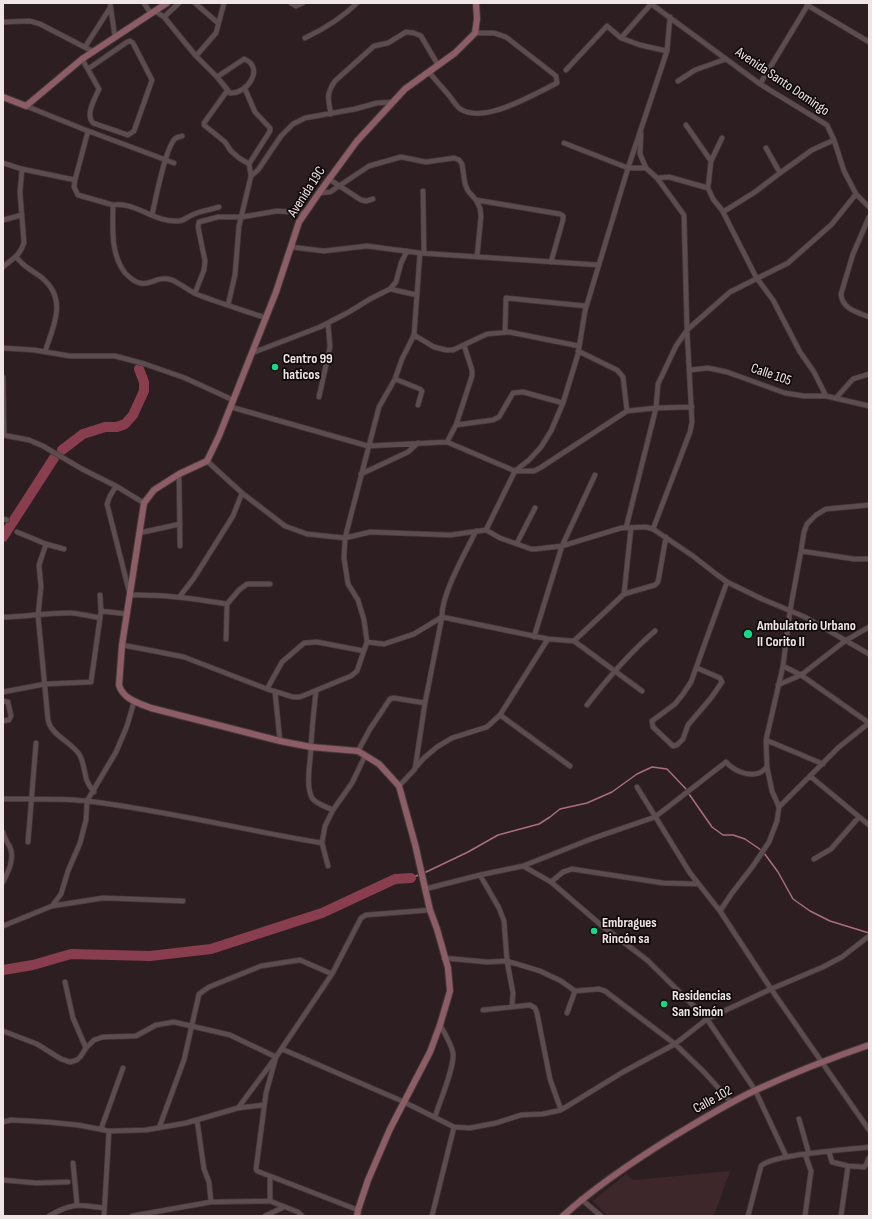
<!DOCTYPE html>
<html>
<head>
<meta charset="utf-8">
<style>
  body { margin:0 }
  #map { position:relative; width:872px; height:1219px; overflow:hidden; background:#2d1e21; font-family:"Sofia Sans Condensed",sans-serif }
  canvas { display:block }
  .frame { position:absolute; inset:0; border:4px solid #efe5e6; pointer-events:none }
</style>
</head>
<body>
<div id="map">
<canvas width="872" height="1219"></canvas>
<div class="frame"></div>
</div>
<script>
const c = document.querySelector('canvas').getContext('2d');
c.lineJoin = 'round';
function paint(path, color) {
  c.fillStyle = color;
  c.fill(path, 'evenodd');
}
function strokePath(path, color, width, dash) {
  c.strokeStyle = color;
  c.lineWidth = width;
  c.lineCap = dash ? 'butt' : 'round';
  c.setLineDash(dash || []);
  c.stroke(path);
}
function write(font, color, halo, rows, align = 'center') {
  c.font = font + ' "Sofia Sans Condensed",sans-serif';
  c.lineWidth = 3.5;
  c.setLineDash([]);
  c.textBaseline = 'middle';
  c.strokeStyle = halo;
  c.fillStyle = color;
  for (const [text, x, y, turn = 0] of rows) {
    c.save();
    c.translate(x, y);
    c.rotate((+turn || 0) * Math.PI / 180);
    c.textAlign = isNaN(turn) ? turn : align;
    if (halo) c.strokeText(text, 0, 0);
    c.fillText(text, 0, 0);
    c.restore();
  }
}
const built = new Path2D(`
  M 730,1171 L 714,1216 L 608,1216 L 593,1201 L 626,1174 L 633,1180 Z`);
const stream = new Path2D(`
  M 689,794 L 712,827 L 723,835 L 733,835 L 745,839 L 761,850
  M 764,853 L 778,872 L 793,899 L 810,911 L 830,921 L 869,933
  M 424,873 L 468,852 L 498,835 L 539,824 L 550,817 L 560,809 L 587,803 L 612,792 L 637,774 L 652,767 L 667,769 L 686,789
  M 411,878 L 421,874`);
const river = new Path2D(`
  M 62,450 L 83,434 L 105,427 L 117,427 L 125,424 L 133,415 L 144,391 L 144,382 L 139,369
  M 3,537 L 54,458
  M 3,970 L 33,965 L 71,954 L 150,956 L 211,949 L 322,913 L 395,879 L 411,878`);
const street = new Path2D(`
  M 110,3 L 115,37
  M 144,3 L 151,14
  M 195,3 L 218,23
  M 291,3 L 296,6 L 303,3
  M 650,3 L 760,84 L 827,125 L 834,140 L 844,171 L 856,194 L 869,207
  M 807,5 L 869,42
  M 155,11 L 164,17 L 196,56 L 217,77 L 230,93 C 248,94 265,67 244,59 L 217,77
  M 164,17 L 179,3
  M 3,22 L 30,21 L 40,24 L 94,52
  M 305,38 C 324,29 342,18 357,3
  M 621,38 L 651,4
  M 85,47 L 110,8
  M 196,56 L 216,33 L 224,3
  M 82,59 L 99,89 C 95,98 85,115 93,123 L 128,135 L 134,131 L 152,80 L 133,43 L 130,41 L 127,42 L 88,69
  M 566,70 L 607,26 L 621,38 L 640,45 L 667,51
  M 429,72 C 436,81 444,89 451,98 C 453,101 456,105 459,108 C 482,126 534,94 557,83 L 556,76 L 506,37 L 494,33 L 475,33
  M 678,81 L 695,70 L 726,59
  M 760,84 L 809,3
  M 245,89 L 255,112 L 270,128 L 270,131 L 249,164 L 251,176
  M 227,91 L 204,123 L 204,125 L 225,142 L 231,151 L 239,158 L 249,164
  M 26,106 L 83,129 L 174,163
  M 331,114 C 328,99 326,94 335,81 L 374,46 L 388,43 L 406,32 L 414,33 L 421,36 L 438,65
  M 686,125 L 711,161 L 708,188 L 713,199 L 722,210 L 756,277 L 773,300 L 800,352 L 814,372 L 826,396
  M 88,131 L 75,180 L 74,187 L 78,195 L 113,205 C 113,228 110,253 125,273 C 129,277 134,282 140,283 C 151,286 157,275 172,280 C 181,284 188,290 196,294 C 219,303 243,310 266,318
  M 641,134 L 640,154 L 646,168 L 657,178 L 684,215 L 687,330 L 692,422 L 690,432 L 653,529
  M 564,143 L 628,168 L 646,168
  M 766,148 L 780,173
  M 711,161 L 722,138
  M 3,163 L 22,169 L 75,180
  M 657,178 L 669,177 L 708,188
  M 329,179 L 361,200 L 366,201 L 373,199
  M 423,191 L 424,253
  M 319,193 L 330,192 L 369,166 L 401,157 L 426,162 L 454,158 L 459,160 L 462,164 L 465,184 L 468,191 L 476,200 L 480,208 L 481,216 L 477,257
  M 476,200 L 560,214 L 563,216 L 563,220 L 551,262
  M 113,205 C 134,201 155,223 178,221 C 184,221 187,217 192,215 C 200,211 210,210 219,207
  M 723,212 L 755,192 L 780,173 L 812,150 L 834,140
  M 152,215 C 155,202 166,144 176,138 C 178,137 180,137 182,136
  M 869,217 L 853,254 L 841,294 C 842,309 857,312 869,317
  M 3,220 L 22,215
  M 291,247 L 324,251 L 367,246 L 420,253 L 599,265
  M 16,257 C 20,261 23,265 28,268 C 32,271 37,274 41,277 C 68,299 54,324 45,352
  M 3,267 C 13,258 19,257 24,243 L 20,192 L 22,169
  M 390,289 L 417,295
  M 195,293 L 204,270 L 205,261 L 198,227 L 199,222 L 218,217 L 242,217 L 277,211 L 306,213
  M 228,305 L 235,275 L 239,226 L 251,176 L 258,170 L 281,136 L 293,124 L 305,118 L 355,109 L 377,103 L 394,102
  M 505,332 L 506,298 L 586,306
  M 414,335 L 434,347 L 446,350 L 453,350 L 487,334 L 509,332 L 579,346
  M 3,348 L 34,350 L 70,356 L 115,356 L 145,364 L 185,378 L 233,400
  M 578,351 L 617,370 L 623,377 L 627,411
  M 252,353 L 320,327 L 349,312 L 370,299 L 390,289 L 396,282 L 401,263 L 407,251
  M 690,370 L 708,368 L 727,372 L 785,393 L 804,396 L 826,396 L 869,406
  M 3,377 L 4,435
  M 395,379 L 420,389 L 422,391 L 418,405
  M 319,397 L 330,347 L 328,323
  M 836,398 L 853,379 L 869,374
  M 231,407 L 368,446 L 447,442 L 515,471 L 534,471 L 540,468 L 627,411 L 656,408 L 692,407
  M 456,425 L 493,420 L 499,417 L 513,393 L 523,392 L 563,403
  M 3,435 L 29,440 L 43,446 L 82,469 L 116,486 L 144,503
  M 447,442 L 456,425 L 472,376 L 472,370 L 464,345
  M 207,461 L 242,493 L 285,526 L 307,534 L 345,538 L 370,532 L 450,535 L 486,530 L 500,538 L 531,549 L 536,549 L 562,546 L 621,528 L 646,527 L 653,529 L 693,556 L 716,574 L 727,582 L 762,599 L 805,617 L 869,654
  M 179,474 L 180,546
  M 361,474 L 408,452 L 418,443
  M 116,486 L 110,496 L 107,504 L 130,595 C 163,594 195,599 227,604
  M 3,519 L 7,520
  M 626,528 L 656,408 L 658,384 L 676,346 L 687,330 L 730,292 L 788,263 L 832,224 L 856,194
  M 486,530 L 515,471 L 529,460 L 541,447 L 551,431 L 563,403 L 578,354 L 585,311 L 628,168 L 667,51 L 670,17
  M 17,532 L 46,544
  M 139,533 L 180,524
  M 517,543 L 535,508
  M 64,549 L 46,544 L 39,565 L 41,587 L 38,615 L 48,720 C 51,735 70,741 79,754 C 84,761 84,773 87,781 C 89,785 91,789 94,792
  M 801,551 L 854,559 L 869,559
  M 624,594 L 631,528
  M 180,596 L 194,578 L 233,516 L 242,493
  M 101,611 L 127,614
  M 3,617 C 26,617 49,612 72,613 C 81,614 90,616 100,618
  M 534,637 L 562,546 L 595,475
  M 226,639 L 227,604 L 239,590 L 247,584 L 270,584
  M 574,641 L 642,691
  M 367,642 L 384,644 L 414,634 L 442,617 L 548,639 L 574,641 L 624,594 L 655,585 L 658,582 L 666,537
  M 122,645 L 154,651 L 184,657 L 267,689 L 293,697 L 300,697 L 351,676 L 357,671 L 367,642 L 364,620 L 358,600 L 348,584 L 344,558 L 345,538 L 379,407 L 395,379 L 402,359 L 414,335 L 420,253
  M 783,666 L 801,675 L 869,723
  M 697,668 L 720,678 L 722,682 L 711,698 L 688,725 L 683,739 L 677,745 L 673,746 L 653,727 L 652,721 L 675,704 L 683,694 L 691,682 L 727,582
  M 778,685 L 801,675 L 845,641 L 869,627
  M 267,689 L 282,662 L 304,643 L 317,642 L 364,651
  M 316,691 C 314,709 312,727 311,746 C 311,760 305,785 312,798 C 316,804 327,807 333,810
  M 3,692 L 45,684 L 91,682 L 101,611 L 100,595
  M 275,692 L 280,741
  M 3,701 L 8,702 L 11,716 L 9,720 L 3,721
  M 587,705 C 608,678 629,653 655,631
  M 500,715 L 570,766
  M 766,740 L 823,764
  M 358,751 L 370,729 L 390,699 L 394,698 L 425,703
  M 415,768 L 424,758 L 437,747 L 452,738 L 487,727 L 500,715 L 548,639
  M 810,776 L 869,825
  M 399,786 L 415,769 L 425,703 L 442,617 C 441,595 466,551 476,531
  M 637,787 L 690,873 L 720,911 L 771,989 L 869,1130
  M 3,799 C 31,799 60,798 88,801 C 167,811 244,830 322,843
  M 779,807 L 772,791 L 767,767 L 766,740 L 783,666 L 790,611 L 801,551 L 804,532 L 807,524 L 816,515 L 826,509 L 869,505
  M 3,832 C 4,838 7,842 10,847 C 15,859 8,872 3,882
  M 28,842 L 36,743
  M 814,859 L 831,849 L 859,817
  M 328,866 L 322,843 L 325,826 L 333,810 L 352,783 L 365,756
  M 523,866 L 551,882 L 563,872 L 572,869 L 663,883 L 698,884
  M 480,875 L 499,908 L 504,921 L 507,961 L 513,993 L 512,1007
  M 551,882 L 601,925 L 647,960 L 707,1019 L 755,1090 L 786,1156
  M 425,889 L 480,875 L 523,866 L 591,839 L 655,817 L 726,762 C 733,770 747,777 759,773 C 762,772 765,769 767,767
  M 52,906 L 61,894 L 68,871 L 80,843 L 86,820 L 87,801 L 116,752 L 127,726 L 134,702
  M 720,911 L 732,893 L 753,866 L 769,842 L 777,821 L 779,807 L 839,747 L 869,723
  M 3,926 L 52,906 L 103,898 L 183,901
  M 444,958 L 487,962 L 507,961 L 540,971 L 561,981 L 575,991 L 599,989 L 605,991 L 675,1044 L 704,1072 L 732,1103
  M 65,982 L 73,1018 L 86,1048
  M 483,1010 L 530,1005 L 535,1008 L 537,1013 L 550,1079 L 561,1110
  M 567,1013 L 575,991
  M 3,1031 L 37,1044 L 61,1059 L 70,1062 L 77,1060 L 81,1056 L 86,1048 L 94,1040 L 103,1037 L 136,1036 L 156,1025 L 174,1022 L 230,1035 L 276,1057 L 238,1108
  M 282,1049 L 404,1102 L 454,1127 L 470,1128 L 496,1123 L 521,1115 L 543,1114 L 561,1110 L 623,1072 L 675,1044 L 707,1019 L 771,989 L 823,967 L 842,957 L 869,936
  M 435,1117 C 439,1103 455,1067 453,1053 C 451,1043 445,1034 440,1025
  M 799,1119 L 809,1154
  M 197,1120 L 204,1169 L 209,1182 L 211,1202
  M 3,1122 L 11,1120 L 47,1122 L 78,1125 L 109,1131 L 146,1130 L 186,1123 L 238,1108 L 264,1105
  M 159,1128 L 184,1060 L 199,994 L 209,987 L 261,966 L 300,960 L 332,974
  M 101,1129 L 123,1068
  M 829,1152 L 832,1162 L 848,1166 L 841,1216
  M 73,1163 L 77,1204
  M 848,1166 L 864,1167 L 866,1165 L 869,1158
  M 270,1176 L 270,1201
  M 3,1180 L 36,1183 L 68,1182
  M 581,1199 L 601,1216
  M 358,1210 L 257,1171 L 256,1169 L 266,1093 L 276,1057 L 332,974 L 361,918 L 366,915 L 430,910
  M 49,1216 C 73,1202 78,1205 104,1208
  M 104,1216 L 109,1131
  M 132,1216 L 211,1202 L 270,1201 L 298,1212 L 302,1216
  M 265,1216 L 284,1207
  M 432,1216 L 454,1127
  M 748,1216 L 761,1166 C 773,1154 848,1150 869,1147
  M 805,1216 L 811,1171 L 805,1154`);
const secondary = new Path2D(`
  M 3,97 L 26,106 L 82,59 L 167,3
  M 357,1216 L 358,1210 L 368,1180 L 390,1129 L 430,1052 L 440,1025 L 450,991 L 448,968 L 437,929 L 430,910 L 415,844 L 399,786 L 379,764 L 358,751 L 311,747 L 280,741 L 151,708 C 138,703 123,699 119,685 L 122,645 L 144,503 L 154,490 L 179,474 L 207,461 L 219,436 L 276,292 L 299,222 L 321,190 L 357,141 L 405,89 L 455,53 L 475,33 L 477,19 L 476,3
  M 563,1216 C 597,1185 635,1160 674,1136 C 701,1120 728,1103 756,1090 C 793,1073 831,1058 869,1045`);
const markers = [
  [275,367,4,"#14d989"],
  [748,634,5,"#14d989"],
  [594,931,4,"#14d989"],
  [664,1004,4,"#14d989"]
];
const streetNames = [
  ["Avenida Santo Domingo",782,82,34],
  ["Avenida 19C",307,192,-57],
  ["Calle 105",771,375,19],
  ["Calle 102",713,1100,-29]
];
const poiNames = [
  ["Centro 99",283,359],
  ["haticos",283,375],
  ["Ambulatorio Urbano",757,626],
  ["II Corito II",757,642],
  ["Embragues",602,923],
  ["Rincón sa",602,939],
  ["Residencias",672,996],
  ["San Simón",672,1012]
];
paint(built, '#3d272b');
strokePath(stream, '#a8707c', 1.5);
strokePath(river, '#893e4f', 10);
strokePath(street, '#45393a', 6);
strokePath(secondary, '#45393a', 8);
strokePath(street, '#5d4c4f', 4.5);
strokePath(secondary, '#8c5d67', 6);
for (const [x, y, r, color] of markers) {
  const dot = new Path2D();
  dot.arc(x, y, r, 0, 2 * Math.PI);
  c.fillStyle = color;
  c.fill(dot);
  strokePath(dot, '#110a0b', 1.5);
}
write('14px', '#efe5e6', '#110a0b', streetNames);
write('bold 14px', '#efe5e6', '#110a0b', poiNames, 'left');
</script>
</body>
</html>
